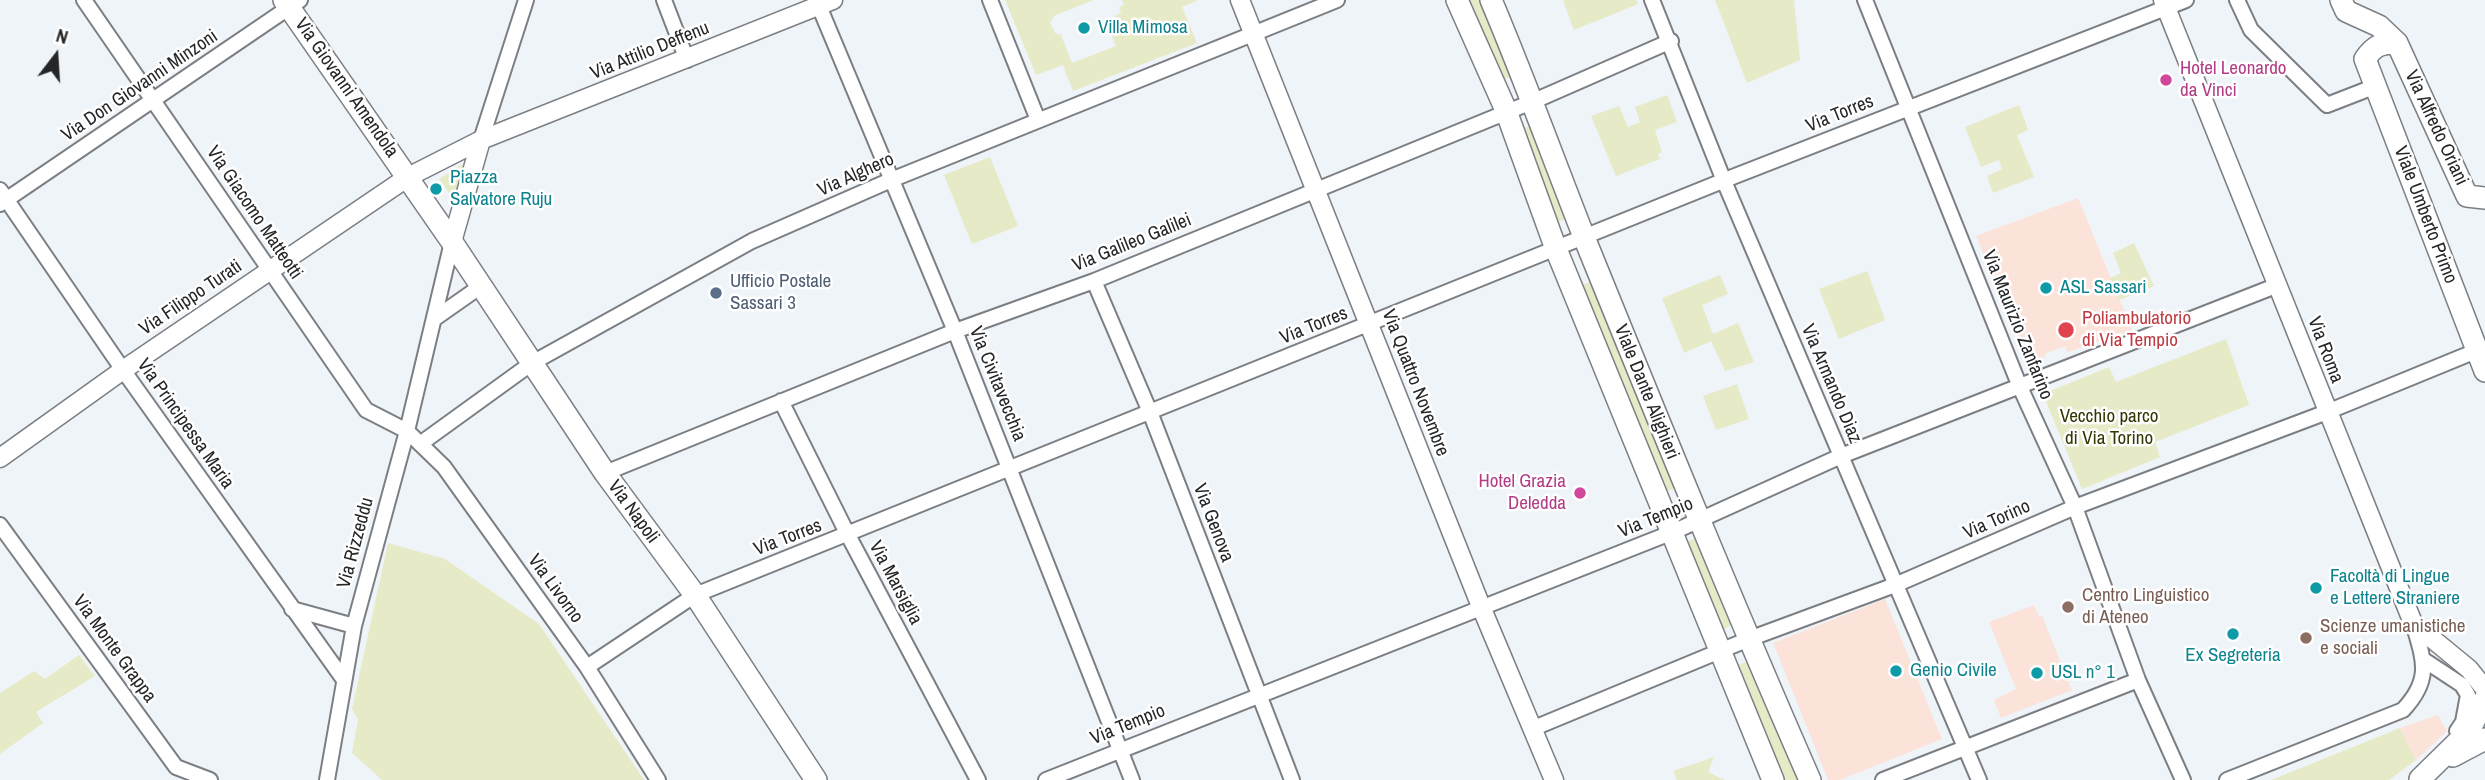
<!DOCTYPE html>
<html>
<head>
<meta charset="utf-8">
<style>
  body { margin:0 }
  #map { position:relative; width:2485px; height:780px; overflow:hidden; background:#eff4f9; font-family:"Archivo Narrow",sans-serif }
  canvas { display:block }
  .north { position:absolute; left:21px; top:21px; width:70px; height:70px; -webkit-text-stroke:5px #fff; paint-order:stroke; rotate:17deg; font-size:19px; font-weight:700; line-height:28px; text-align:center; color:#252628 }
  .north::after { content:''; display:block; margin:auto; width:24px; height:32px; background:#252628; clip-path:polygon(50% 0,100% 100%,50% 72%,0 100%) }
</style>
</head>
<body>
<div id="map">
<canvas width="2485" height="780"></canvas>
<div class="north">N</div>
</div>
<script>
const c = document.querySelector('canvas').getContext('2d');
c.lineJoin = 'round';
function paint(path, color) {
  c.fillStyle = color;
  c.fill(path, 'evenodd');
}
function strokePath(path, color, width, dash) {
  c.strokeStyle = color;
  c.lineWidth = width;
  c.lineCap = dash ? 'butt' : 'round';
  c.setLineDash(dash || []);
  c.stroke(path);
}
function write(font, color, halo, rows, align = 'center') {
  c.font = font + ' "Archivo Narrow",sans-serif';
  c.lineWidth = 5;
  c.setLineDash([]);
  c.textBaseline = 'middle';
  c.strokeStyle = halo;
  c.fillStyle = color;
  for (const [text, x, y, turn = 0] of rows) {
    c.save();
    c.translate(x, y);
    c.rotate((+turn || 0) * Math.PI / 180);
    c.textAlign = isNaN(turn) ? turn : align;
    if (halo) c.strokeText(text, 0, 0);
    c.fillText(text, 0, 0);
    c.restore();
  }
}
const commercial = new Path2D(`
  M 2078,198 L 2132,330 L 2068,352 L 2065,346 L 2046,353 L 2045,357 L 2028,360 L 1976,236 Z
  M 1885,599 L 1942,739 L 1840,780 L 1828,780 L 1773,643 Z
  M 2034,605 L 2039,617 L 2042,616 L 2072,690 L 2001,718 L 1994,700 L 2016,689 L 1989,622 Z
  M 2438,715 L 2447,731 L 2416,760 L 2400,728 Z`);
const green = new Path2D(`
  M 1005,0 L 1093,0 L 1054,16 L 1050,23 L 1055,33 L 1061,35 L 1072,63 L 1116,46 L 1111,34 L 1116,32 L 1115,16 L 1121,13 L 1119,7 L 1124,5 L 1122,0 L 1198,0 L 1182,7 L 1197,43 L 1073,91 L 1063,65 L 1036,75 Z
  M 1462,0 L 1481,0 L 1513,76 L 1497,82 Z
  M 1563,0 L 1636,0 L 1638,4 L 1574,30 Z
  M 1715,0 L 1794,0 L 1800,60 L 1747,83 Z
  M 1667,95 L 1677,122 L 1655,130 L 1662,152 L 1658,154 L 1660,159 L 1616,176 L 1591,116 L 1619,106 L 1628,127 L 1640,122 L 1635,107 Z
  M 2019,105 L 2028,130 L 2017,135 L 2034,177 L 1993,193 L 1987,176 L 2002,169 L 1999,160 L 1981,167 L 1965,127 Z
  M 1537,124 L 1571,217 L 1552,224 L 1518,130 Z
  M 990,157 L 1018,226 L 972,244 L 944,175 Z
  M 462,164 L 465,170 L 453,198 L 439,179 Z
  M 2134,243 L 2154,286 L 2119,300 L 2110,278 L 2121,273 L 2113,253 Z
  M 1867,271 L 1885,320 L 1839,339 L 1819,289 Z
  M 1720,275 L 1728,294 L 1702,305 L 1713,334 L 1738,323 L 1754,362 L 1725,371 L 1711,341 L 1684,353 L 1662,298 Z
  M 1596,280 L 1676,488 L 1660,494 L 1579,286 Z
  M 2226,339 L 2249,405 L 2155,442 L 2160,457 L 2082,489 L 2043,394 L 2109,367 L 2116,382 Z
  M 1737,384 L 1749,419 L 1716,430 L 1703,396 Z
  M 1699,537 L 1735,624 L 1719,631 L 1683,543 Z
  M 388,543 L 445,559 L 539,624 L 644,780 L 382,780 L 352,753 L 358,720 L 352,709 Z
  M 79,655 L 95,676 L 36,712 L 43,723 L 0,754 L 0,693 L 34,671 L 45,679 Z
  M 1750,660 L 1799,780 L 1778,780 L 1731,668 Z
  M 2400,728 L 2416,760 L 2389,780 L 2271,780 Z
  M 1714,757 L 1708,772 L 1725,780 L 1677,780 L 1673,771 Z`);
const minor = new Path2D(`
  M 84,0 L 366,410 L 407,431 L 444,467 L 587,667 L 658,780
  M 664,0 L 687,60
  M 990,0 L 1038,120
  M 1652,0 L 1724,181 L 1979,780
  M 1865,0 L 2020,387 L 2075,507 L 2138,680 L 2183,780
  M 2237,0 L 2251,30 L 2327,105 L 2376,86
  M 819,6 L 955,331 L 1132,780
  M 481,140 L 526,0
  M 0,190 L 123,370 L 344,680
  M 0,204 L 300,0
  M 1094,281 L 1150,412 L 1292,780
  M 434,319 L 481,286
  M 781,401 L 848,535 L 978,780
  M 420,444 L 532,363 L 752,241 L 891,180 L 1337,0
  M 605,473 L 955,331 L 1094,281 L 1534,101 L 1671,41
  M 0,525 L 176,767 L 210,780
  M 292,609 L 354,626
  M 2424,660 L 2462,685 L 2468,695 L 2463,722 L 2457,731
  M 587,667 L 695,595 L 1735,176 L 2186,0
  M 1534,728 L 1749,639 L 1895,585 L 2075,507 L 2327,412 L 2476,351
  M 327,780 L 354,626 L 407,431 L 452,242
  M 1046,780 L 1673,532 L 1841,456 L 2278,285
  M 1883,780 L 2138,680
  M 2227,780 L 2403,710 C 2432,679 2424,661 2413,623`);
const tertiary = new Path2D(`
  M 1240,0 L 1482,609 L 1554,780
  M 2163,0 L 2413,623 L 2469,669 L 2485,689
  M 452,242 L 481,140
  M 0,458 L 123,370 L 408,177 L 481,140 L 833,0`);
const secondary = new Path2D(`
  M 284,0 L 452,242 L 605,473 L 695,595 L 816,780
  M 1457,0 L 1505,108 L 1556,249 L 1773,780
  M 1491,0 C 1525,80 1554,161 1586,242 C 1659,422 1732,602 1810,780
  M 2341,0 L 2346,11 L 2379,26 L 2397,43 L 2467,196 L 2485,198
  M 2397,43 C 2380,43 2374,46 2365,59 L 2485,371
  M 2453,756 L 2485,739
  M 2420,779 L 2469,731 L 2485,699`);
const markers = [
  [1084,28,7,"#0f9aa8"],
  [2166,80,7,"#d1479c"],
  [436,189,7,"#0f9aa8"],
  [2046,288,7,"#0f9aa8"],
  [716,293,7,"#5c6f8a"],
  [2066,330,9,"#e0444e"],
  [1580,493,7,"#d1479c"],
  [2316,588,7,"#0f9aa8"],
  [2068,607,7,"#8d6e63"],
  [2233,634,7,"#0f9aa8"],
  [2306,638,7,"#8d6e63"],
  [1896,671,7,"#0f9aa8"],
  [2037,673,7,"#0f9aa8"]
];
const cultureNames = [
  ["Villa Mimosa",1098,28],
  ["Piazza",450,178],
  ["Salvatore Ruju",450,200],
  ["ASL Sassari",2060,288],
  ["Facoltà di Lingue",2330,577],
  ["e Lettere Straniere",2330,599],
  ["Ex Segreteria",2233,656,"center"],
  ["Genio Civile",1910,671],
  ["USL n° 1",2051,673]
];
const streetNames = [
  ["Via Attilio Deffenu",650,51,-22],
  ["Via Don Giovanni Minzoni",140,86,-34],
  ["Via Giovanni Amendola",346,88,55],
  ["Via Torres",1840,114,-22],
  ["Via Alfredo Oriani",2436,128,65],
  ["Via Alghero",856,175,-24],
  ["Via Giacomo Matteotti",254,213,56],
  ["Viale Umberto Primo",2425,215,69],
  ["Via Galileo Galilei",1132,243,-22],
  ["Via Filippo Turati",191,298,-34],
  ["Via Maurizio Zanfarino",2017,325,68],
  ["Via Torres",1314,326,-22],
  ["Via Roma",2325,350,69],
  ["Via Quattro Novembre",1415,383,69],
  ["Via Civitavecchia",997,384,68],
  ["Via Armando Diaz",1831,384,67],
  ["Viale Dante Alighieri",1646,392,68],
  ["Via Principessa Maria",185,424,55],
  ["Via Napoli",633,512,54],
  ["Via Tempio",1656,518,-22],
  ["Via Torino",1997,520,-24],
  ["Via Genova",1213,523,69],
  ["Via Torres",788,538,-21],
  ["Via Rizzeddu",356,543,-75],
  ["Via Marsiglia",895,583,62],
  ["Via Livorno",555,589,54],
  ["Via Monte Grappa",114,649,54],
  ["Via Tempio",1128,725,-22]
];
const hotelNames = [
  ["Hotel Leonardo",2180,69],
  ["da Vinci",2180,91],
  ["Hotel Grazia",1566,482,"right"],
  ["Deledda",1566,504,"right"]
];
const serviceNames = [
  ["Ufficio Postale",730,282],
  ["Sassari 3",730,304]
];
const healthNames = [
  ["Poliambulatorio",2082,319],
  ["di Via Tempio",2082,341]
];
const parkNames = [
  ["Vecchio parco",2109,417],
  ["di Via Torino",2109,439]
];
const educationNames = [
  ["Centro Linguistico",2082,596],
  ["di Ateneo",2082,618],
  ["Scienze umanistiche",2320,627],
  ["e sociali",2320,649]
];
paint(commercial, '#fce3da');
paint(green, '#e6eac6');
strokePath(minor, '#7b7f84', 18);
strokePath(tertiary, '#7b7f84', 21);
strokePath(secondary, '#7b7f84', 24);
strokePath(minor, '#fff', 14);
strokePath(tertiary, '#fff', 18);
strokePath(secondary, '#fff', 21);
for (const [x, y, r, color] of markers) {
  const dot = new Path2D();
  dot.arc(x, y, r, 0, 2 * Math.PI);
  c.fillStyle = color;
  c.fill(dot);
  strokePath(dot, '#fff', 2.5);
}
write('19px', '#0d838f', '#fff', cultureNames, 'left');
write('19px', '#252628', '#fff', streetNames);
write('19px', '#b23c85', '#fff', hotelNames, 'left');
write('19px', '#4e5e75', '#fff', serviceNames, 'left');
write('19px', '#be3a42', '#fff', healthNames, 'left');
write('19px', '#343600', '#fff', parkNames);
write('19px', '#785e54', '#fff', educationNames, 'left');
</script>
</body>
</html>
